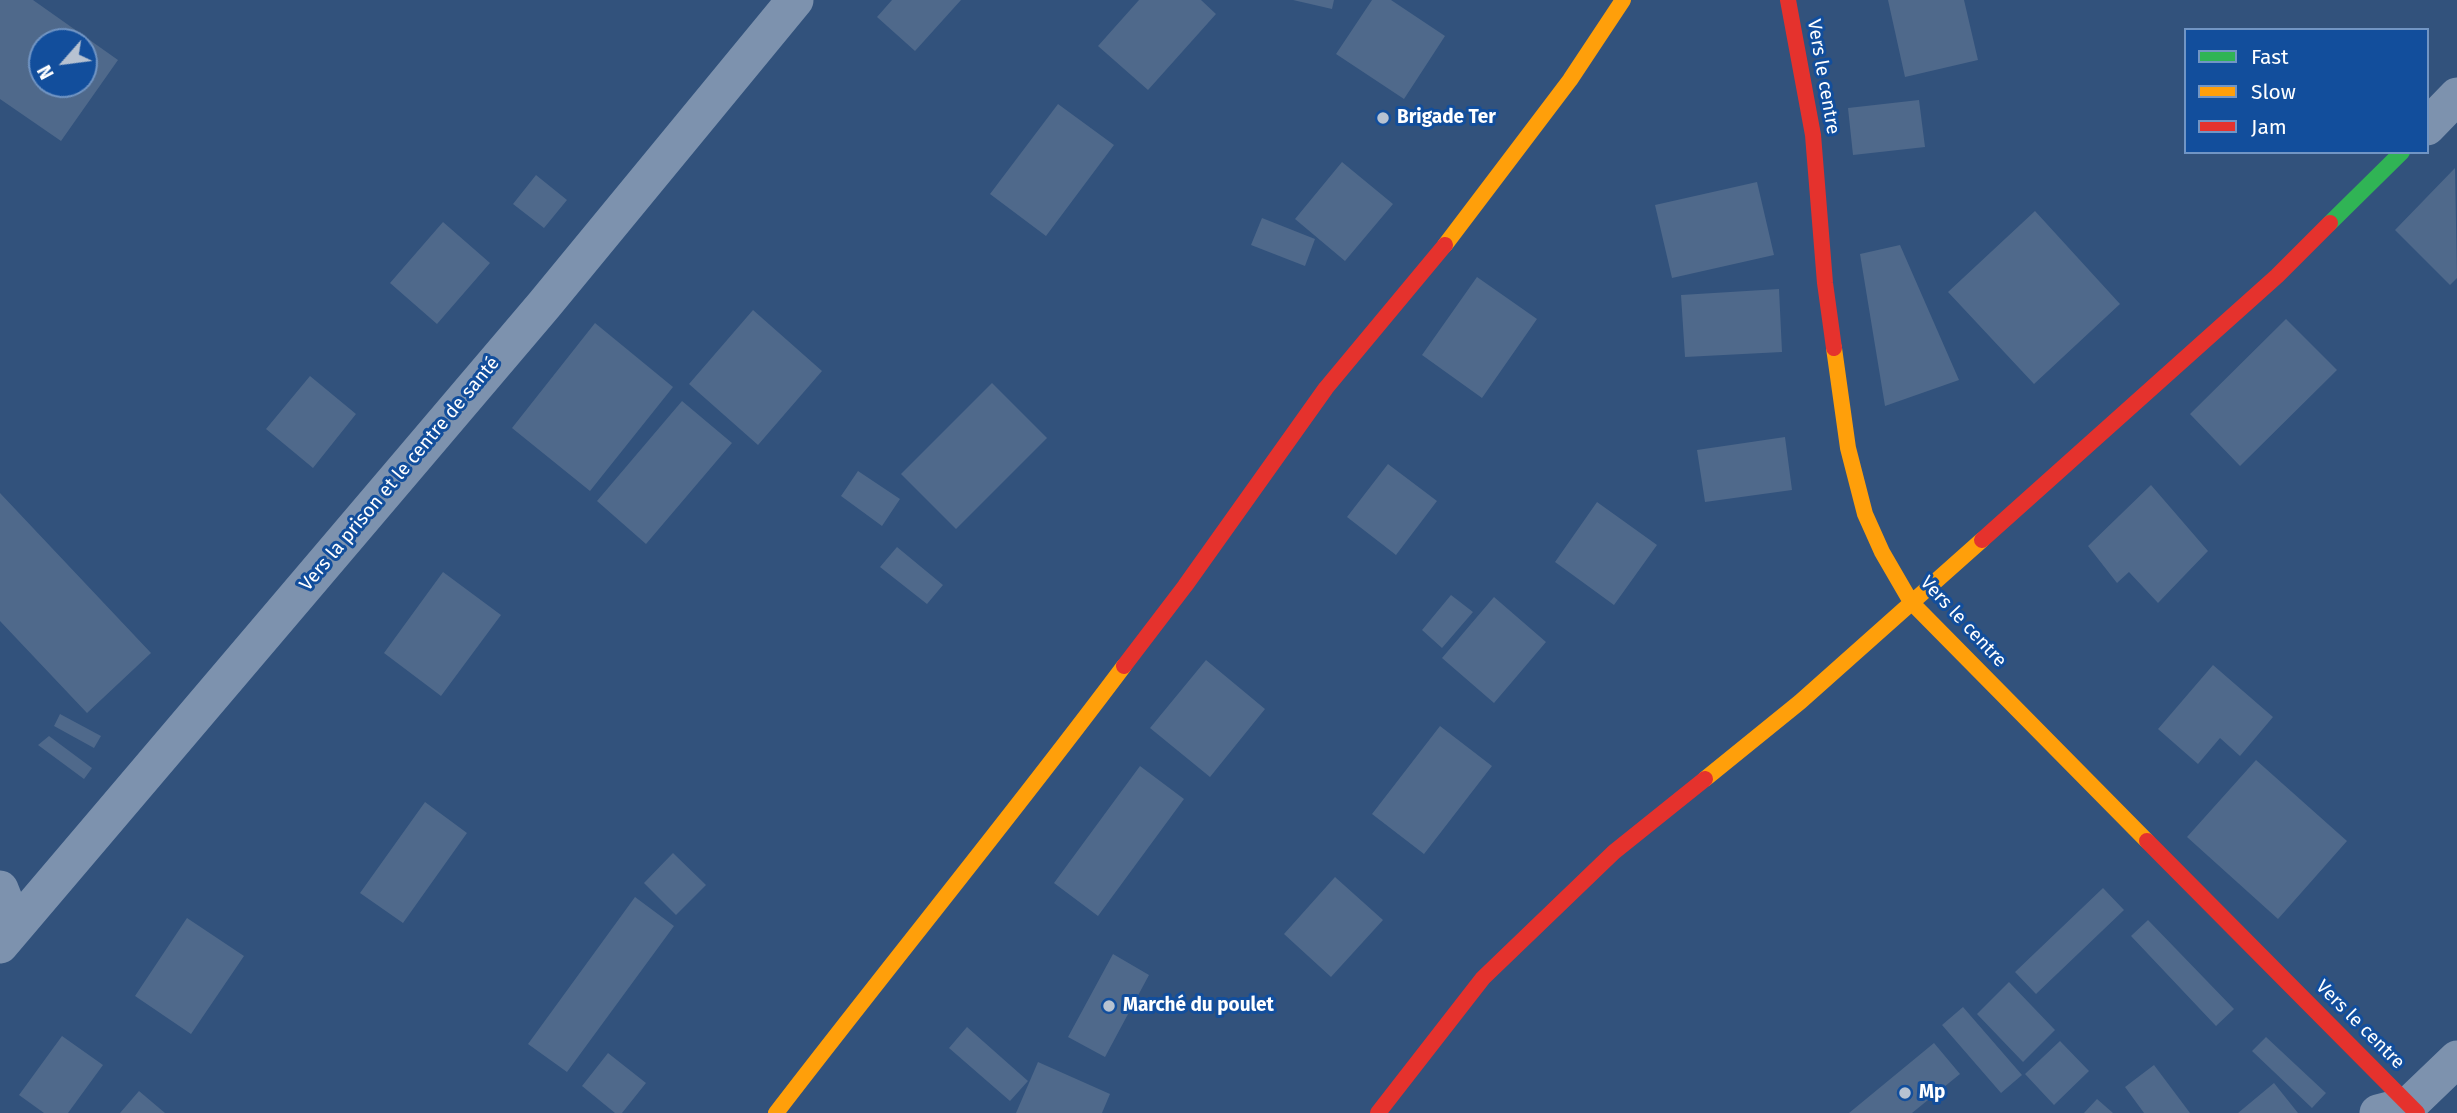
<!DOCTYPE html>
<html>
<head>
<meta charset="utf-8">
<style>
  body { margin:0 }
  #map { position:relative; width:2457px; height:1113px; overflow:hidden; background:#32527c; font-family:"Fira Sans",sans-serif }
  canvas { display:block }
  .legend { position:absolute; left:2184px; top:28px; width:245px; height:126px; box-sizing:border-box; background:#124e9c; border:2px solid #7195c4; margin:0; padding:9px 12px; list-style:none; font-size:21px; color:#fff }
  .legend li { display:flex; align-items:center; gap:14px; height:35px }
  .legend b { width:35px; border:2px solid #7195c4 }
  .north { position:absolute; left:28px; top:28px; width:70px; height:70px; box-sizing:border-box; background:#124e9c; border:2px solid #7195c4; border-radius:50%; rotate:242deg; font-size:19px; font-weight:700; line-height:28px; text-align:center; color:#fff }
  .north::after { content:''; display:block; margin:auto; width:24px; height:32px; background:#b7c2d1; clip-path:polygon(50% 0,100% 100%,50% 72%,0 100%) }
</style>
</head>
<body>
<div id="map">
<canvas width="2457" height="1113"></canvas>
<ul class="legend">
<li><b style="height:9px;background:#30b455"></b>Fast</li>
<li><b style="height:9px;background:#ff9f0a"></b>Slow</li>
<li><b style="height:9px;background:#e5322d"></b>Jam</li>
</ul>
<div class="north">N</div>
</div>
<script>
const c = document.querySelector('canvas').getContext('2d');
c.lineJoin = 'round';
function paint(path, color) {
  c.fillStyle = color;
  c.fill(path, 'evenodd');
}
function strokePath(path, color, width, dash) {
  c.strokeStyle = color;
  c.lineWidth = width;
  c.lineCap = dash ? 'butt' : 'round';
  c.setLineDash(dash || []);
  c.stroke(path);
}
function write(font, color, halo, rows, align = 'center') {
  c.font = font + ' "Fira Sans",sans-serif';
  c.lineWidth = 6;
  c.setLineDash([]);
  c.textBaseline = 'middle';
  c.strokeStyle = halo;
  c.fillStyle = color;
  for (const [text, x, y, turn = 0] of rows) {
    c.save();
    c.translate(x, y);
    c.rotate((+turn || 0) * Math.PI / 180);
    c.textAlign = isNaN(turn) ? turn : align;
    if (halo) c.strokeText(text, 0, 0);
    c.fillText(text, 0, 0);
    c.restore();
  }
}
const building = new Path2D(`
  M 0,0 L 33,0 L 118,60 L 61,141 L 0,99 ZM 42,42 L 84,42 L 84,84 L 42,84 Z
  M 892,0 L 961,0 L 915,51 L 877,17 Z
  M 1139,0 L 1201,0 L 1216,14 L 1148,90 L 1098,46 Z
  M 1293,0 L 1334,0 L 1332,9 Z
  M 1372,0 L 1391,0 L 1445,36 L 1404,99 L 1336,54 Z
  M 1888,0 L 1964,0 L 1978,60 L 1905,77 Z
  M 1919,100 L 1925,147 L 1853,155 L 1848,108 Z
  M 1058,104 L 1114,145 L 1046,236 L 990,194 Z
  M 1342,162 L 1393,204 L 1345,261 L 1295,219 Z
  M 2455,168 L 2457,278 L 2450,285 L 2395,230 Z
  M 536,175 L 567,200 L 544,228 L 513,204 Z
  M 1757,182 L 1774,255 L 1672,278 L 1655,205 Z
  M 2035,211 L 2120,304 L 2034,384 L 1948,292 Z
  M 1262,218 L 1315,239 L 1305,266 L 1251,245 Z
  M 443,222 L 490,263 L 437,324 L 390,283 Z
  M 1900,245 L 1959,380 L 1885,406 L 1860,254 Z
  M 1477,277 L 1537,319 L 1482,398 L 1422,355 Z
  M 1779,289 L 1782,352 L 1685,357 L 1681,295 Z
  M 753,310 L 822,371 L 758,445 L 689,384 Z
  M 2286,319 L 2337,370 L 2240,466 L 2190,414 Z
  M 595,323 L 673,387 L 590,491 L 512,428 Z
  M 310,376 L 356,414 L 313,468 L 266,429 Z
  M 992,383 L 1047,438 L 956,529 L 901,474 Z
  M 682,401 L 732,443 L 646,544 L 597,501 Z
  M 1785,437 L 1792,490 L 1705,502 L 1697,450 Z
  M 1388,464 L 1437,501 L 1396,555 L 1347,517 Z
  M 858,471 L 900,499 L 882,526 L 841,496 Z
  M 2151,485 L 2208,551 L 2158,603 L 2129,572 L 2117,583 L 2088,546 Z
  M 0,493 L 151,653 L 87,713 L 0,621 Z
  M 1597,502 L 1657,545 L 1614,605 L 1555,562 Z
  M 897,547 L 943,585 L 927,604 L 880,567 Z
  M 443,572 L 501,615 L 441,696 L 384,653 Z
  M 1451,595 L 1473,612 L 1442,648 L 1422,630 Z
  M 1494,597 L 1546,642 L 1494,703 L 1442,658 Z
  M 1206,660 L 1265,709 L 1210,777 L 1150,728 Z
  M 2213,665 L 2273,717 L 2240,756 L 2220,738 L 2198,764 L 2158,729 Z
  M 60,714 L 101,736 L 94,748 L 54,726 Z
  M 1440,726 L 1492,766 L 1424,854 L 1372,814 Z
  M 49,736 L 92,768 L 84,779 L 38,745 Z
  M 2256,760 L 2347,841 L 2278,919 L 2187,837 Z
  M 1140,766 L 1184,799 L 1098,916 L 1054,883 Z
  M 425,802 L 467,833 L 403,923 L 360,893 Z
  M 673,853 L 706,885 L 676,915 L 644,883 Z
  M 1335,877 L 1383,920 L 1331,977 L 1284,934 Z
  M 2103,888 L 2124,910 L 2036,994 L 2015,972 Z
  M 635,897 L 674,926 L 567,1072 L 528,1044 Z
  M 187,918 L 244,956 L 191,1034 L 135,996 Z
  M 2148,920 L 2234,1009 L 2216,1026 L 2131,936 Z
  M 1113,954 L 1149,975 L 1105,1057 L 1068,1037 Z
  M 2009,982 L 2055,1030 L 2023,1062 L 1977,1014 Z
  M 1963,1007 L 2022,1075 L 2001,1093 L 1942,1025 Z
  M 967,1027 L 1028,1081 L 1010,1101 L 949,1048 Z
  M 62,1036 L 103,1065 L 68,1113 L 44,1113 L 19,1095 Z
  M 2266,1037 L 2326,1093 L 2312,1108 L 2252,1051 Z
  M 2060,1041 L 2089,1071 L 2054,1105 L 2025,1074 Z
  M 1934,1043 L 1960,1074 L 1912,1113 L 1849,1113 Z
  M 608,1053 L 646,1083 L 622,1113 L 615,1113 L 582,1086 Z
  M 1038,1062 L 1110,1094 L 1102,1113 L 1016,1113 Z
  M 2154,1065 L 2190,1113 L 2144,1113 L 2125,1087 Z
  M 2274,1083 L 2298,1113 L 2238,1113 Z
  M 139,1091 L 165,1113 L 120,1113 Z
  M 2097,1099 L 2113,1113 L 2084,1113 Z`);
const street = new Path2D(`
  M 2427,127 L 2457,96
  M 0,889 L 15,927
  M 0,945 L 544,305 L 795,0
  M 2378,1113 L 2409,1105 L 2457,1059`);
const fast = new Path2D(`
  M 2330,223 L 2402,152`);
const slow = new Path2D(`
  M 1445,245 L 1570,80 L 1623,0
  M 1834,348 L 1848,448 L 1865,514 L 1882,552 L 1911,602 L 2147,841
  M 1705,779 L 1800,702 L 1982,540
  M 776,1113 C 891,963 1011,817 1124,666`);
const jam = new Path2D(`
  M 1788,0 L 1813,135 L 1825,283 L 1834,348
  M 1982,540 L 2277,276 L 2330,223
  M 1124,666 L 1185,586 L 1326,388 L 1445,245
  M 2147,841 L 2417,1113
  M 1378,1113 L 1483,978 L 1614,852 L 1705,779`);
const markers = [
  [1383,118,7,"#b7c2d1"],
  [1109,1006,7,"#b7c2d1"],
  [1905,1093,7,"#b7c2d1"]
];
const streetNames = [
  ["Vers le centre",1823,77,80],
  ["Vers la prison et le centre de santé",400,474,-50],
  ["Vers le centre",1963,622,47],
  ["Vers le centre",2360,1025,45]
];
const poiNames = [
  ["Brigade Ter",1397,118],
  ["Marché du poulet",1123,1006],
  ["Mp",1919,1093]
];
paint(building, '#4f698b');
strokePath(street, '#7d92ae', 37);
strokePath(fast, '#30b455', 16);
strokePath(slow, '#ff9f0a', 16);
strokePath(jam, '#e5322d', 16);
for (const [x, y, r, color] of markers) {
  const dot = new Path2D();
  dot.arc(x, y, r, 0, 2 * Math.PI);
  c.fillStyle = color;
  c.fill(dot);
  strokePath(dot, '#124e9c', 2.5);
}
write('19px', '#fff', '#124e9c', streetNames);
write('bold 19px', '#fff', '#124e9c', poiNames, 'left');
</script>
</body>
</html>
